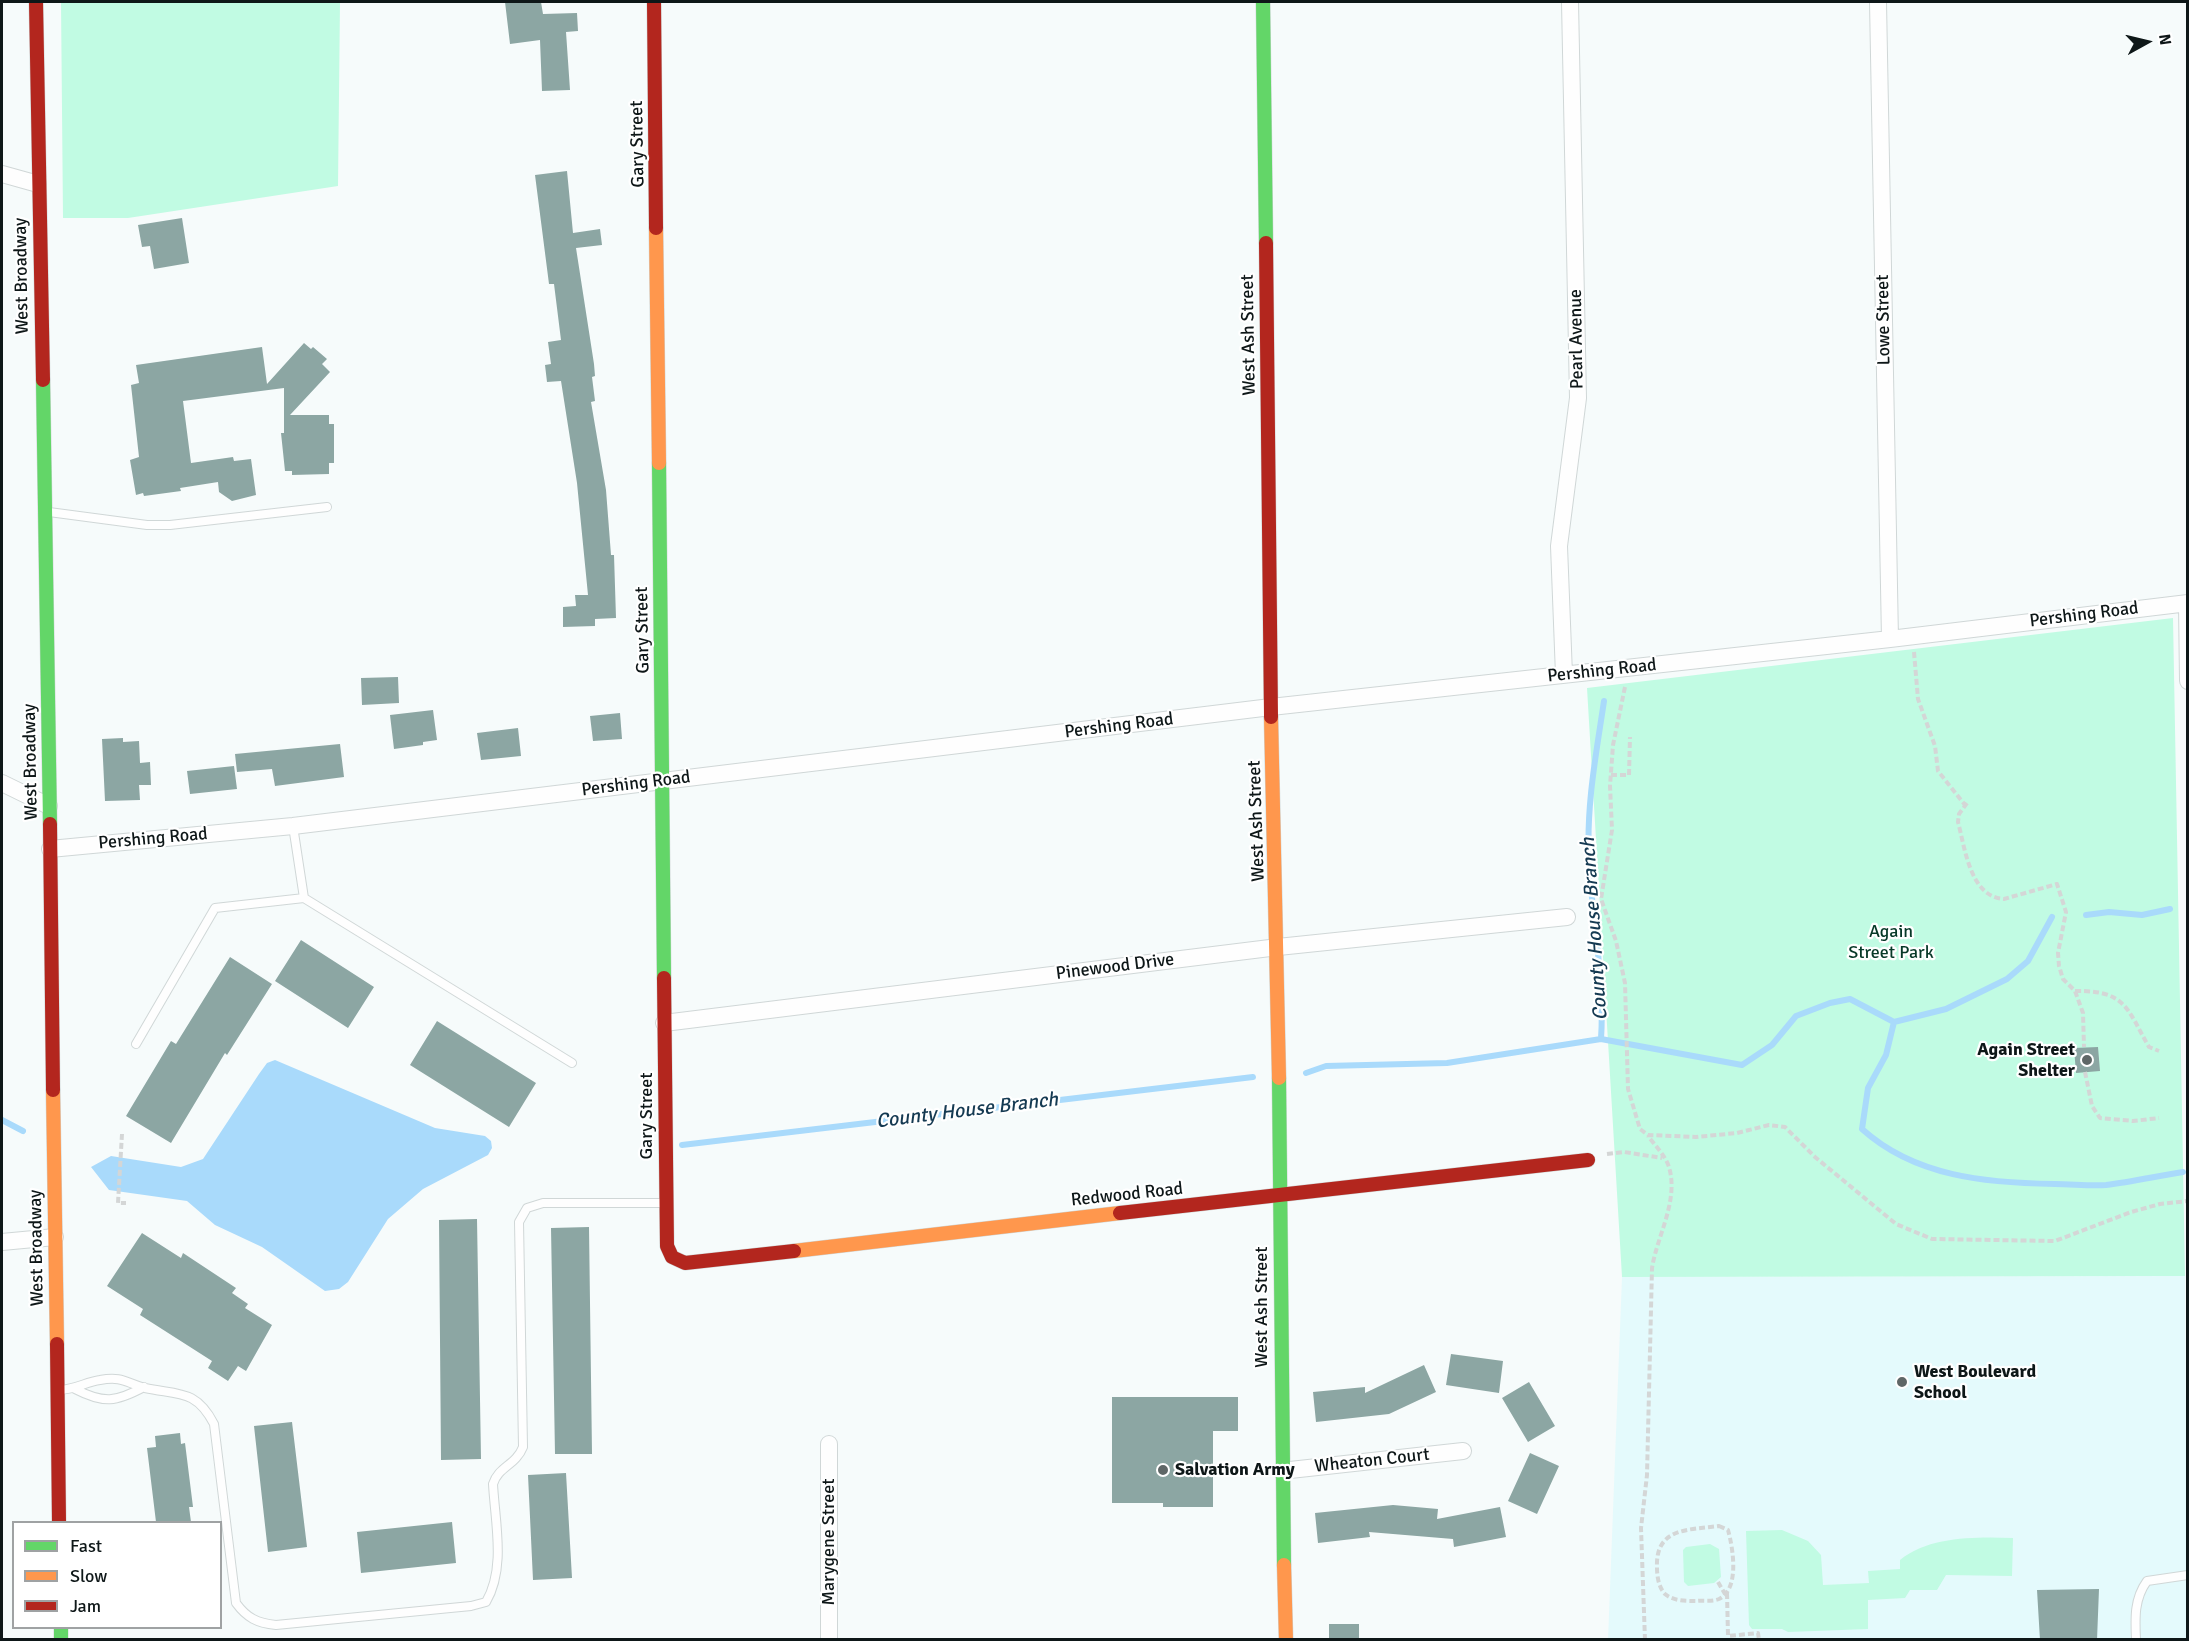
<!DOCTYPE html>
<html>
<head>
<meta charset="utf-8">
<style>
  body { margin:0 }
  #map { position:relative; width:2189px; height:1641px; overflow:hidden; background:#f6fbfb; font-family:Signika,sans-serif }
  canvas { display:block }
  .frame { position:absolute; inset:0; border:3px solid #0e1718; pointer-events:none }
  .legend { position:absolute; left:12px; top:1521px; width:210px; height:108px; box-sizing:border-box; background:#fff; border:2px solid #9fa2a3; margin:0; padding:8px 10px; list-style:none; font-size:18px; color:#0e1718 }
  .legend li { display:flex; align-items:center; gap:12px; height:30px }
  .legend b { width:30px; border:2px solid #9fa2a3 }
  .north { position:absolute; left:2117px; top:12px; width:60px; height:60px; -webkit-text-stroke:4px #fff; paint-order:stroke; rotate:82deg; font-size:16px; font-weight:700; line-height:24px; text-align:center; color:#0e1718 }
  .north::after { content:''; display:block; margin:auto; width:21px; height:27px; background:#0e1718; clip-path:polygon(50% 0,100% 100%,50% 72%,0 100%) }
</style>
</head>
<body>
<div id="map">
<canvas width="2189" height="1641"></canvas>
<div class="frame"></div>
<ul class="legend">
<li><b style="height:8px;background:#63d668"></b>Fast</li>
<li><b style="height:8px;background:#ff974d"></b>Slow</li>
<li><b style="height:8px;background:#b3261e"></b>Jam</li>
</ul>
<div class="north">N</div>
</div>
<script>
const c = document.querySelector('canvas').getContext('2d');
c.lineJoin = 'round';
function paint(path, color) {
  c.fillStyle = color;
  c.fill(path, 'evenodd');
}
function strokePath(path, color, width, dash) {
  c.strokeStyle = color;
  c.lineWidth = width;
  c.lineCap = dash ? 'butt' : 'round';
  c.setLineDash(dash || []);
  c.stroke(path);
}
function write(font, color, halo, rows, align = 'center') {
  c.font = font + ' Signika,sans-serif';
  c.lineWidth = 4.5;
  c.setLineDash([]);
  c.textBaseline = 'middle';
  c.strokeStyle = halo;
  c.fillStyle = color;
  for (const [text, x, y, turn = 0] of rows) {
    c.save();
    c.translate(x, y);
    c.rotate((+turn || 0) * Math.PI / 180);
    c.textAlign = isNaN(turn) ? turn : align;
    if (halo) c.strokeText(text, 0, 0);
    c.fillText(text, 0, 0);
    c.restore();
  }
}
const built = new Path2D(`
  M 2185,1276 L 2187,1639 L 1608,1640 L 1622,1277 Z`);
const green = new Path2D(`
  M 61,2 L 340,2 L 338,186 L 128,218 L 63,218 Z
  M 2173,618 L 2185,1276 L 1622,1277 L 1587,688 Z
  M 1782,1530 L 1808,1541 L 1821,1555 L 1823,1585 L 1869,1583 L 1868,1571 L 1900,1569 L 1900,1560 C 1930,1536 1976,1537 2013,1538 L 2012,1576 L 1946,1575 L 1937,1590 L 1910,1590 L 1905,1598 L 1868,1600 L 1868,1629 L 1788,1632 L 1782,1629 L 1752,1629 L 1749,1625 L 1746,1531 Z
  M 1710,1544 L 1719,1549 L 1721,1577 L 1714,1583 L 1688,1586 L 1684,1582 L 1683,1550 L 1686,1547 Z`);
const water = new Path2D(`
  M 275,1060 L 435,1128 L 485,1136 L 491,1141 L 492,1148 L 488,1155 L 423,1189 L 388,1219 L 348,1282 L 339,1289 L 325,1291 L 262,1247 L 215,1225 L 187,1201 L 109,1190 L 91,1167 L 111,1156 L 181,1167 L 203,1159 L 259,1074 L 267,1063 Z`);
const stream = new Path2D(`
  M 2086,915 L 2109,912 L 2142,915 L 2170,909
  M 1894,1022 L 1886,1055 L 1868,1088 L 1862,1129 C 1915,1177 1987,1183 2055,1184 C 2072,1184 2089,1186 2106,1185 C 2132,1182 2157,1176 2183,1172
  M 1601,1039 L 1742,1065 L 1772,1045 L 1796,1016 L 1830,1003 L 1850,999 L 1894,1022 L 1946,1009 L 2007,979 L 2028,961 L 2052,917
  M 1306,1073 L 1326,1066 L 1447,1063 L 1601,1039 C 1605,979 1592,920 1589,861 C 1586,806 1596,755 1604,701
  M 2,1120 L 23,1131
  M 682,1145 L 1253,1077`);
const building = new Path2D(`
  M 505,2 L 541,2 L 543,14 L 577,13 L 578,31 L 566,32 L 570,90 L 542,91 L 540,40 L 510,44 Z
  M 567,171 L 573,233 L 600,229 L 602,245 L 576,248 L 594,364 L 595,376 L 592,377 L 595,401 L 591,402 L 606,490 L 611,555 L 614,555 L 616,618 L 595,619 L 595,626 L 563,627 L 563,607 L 576,606 L 575,595 L 588,595 L 577,483 L 561,381 L 547,382 L 545,365 L 551,364 L 548,342 L 561,340 L 554,284 L 549,284 L 535,175 Z
  M 182,218 L 189,263 L 154,269 L 150,246 L 142,247 L 138,225 Z
  M 304,343 L 311,349 L 313,347 L 327,359 L 322,364 L 330,372 L 290,415 L 329,415 L 329,424 L 334,424 L 334,463 L 329,463 L 329,474 L 292,475 L 292,471 L 285,471 L 281,433 L 284,433 L 284,388 L 183,401 L 191,463 L 233,457 L 234,461 L 251,459 L 256,495 L 232,501 L 219,492 L 218,482 L 180,488 L 181,491 L 144,496 L 143,493 L 136,495 L 130,460 L 139,457 L 131,385 L 139,383 L 136,365 L 262,347 L 267,384 Z
  M 398,677 L 399,703 L 362,705 L 361,678 Z
  M 433,710 L 437,740 L 423,742 L 423,745 L 394,749 L 390,715 Z
  M 620,713 L 622,739 L 593,741 L 590,716 Z
  M 518,728 L 521,756 L 481,760 L 477,733 Z
  M 123,738 L 123,742 L 139,741 L 140,763 L 150,762 L 151,785 L 139,785 L 140,800 L 105,801 L 102,739 Z
  M 340,744 L 344,777 L 275,786 L 272,769 L 237,772 L 235,754 Z
  M 234,766 L 237,789 L 190,794 L 187,771 Z
  M 301,940 L 374,987 L 348,1028 L 275,981 Z
  M 230,957 L 272,984 L 227,1055 L 225,1053 L 171,1143 L 126,1116 L 171,1041 L 176,1044 Z
  M 437,1021 L 536,1083 L 509,1127 L 410,1065 Z
  M 2098,1047 L 2100,1071 L 2076,1073 L 2074,1048 Z
  M 477,1219 L 481,1459 L 441,1460 L 439,1220 Z
  M 589,1227 L 592,1454 L 555,1454 L 551,1228 Z
  M 142,1233 L 181,1258 L 183,1253 L 236,1288 L 232,1293 L 248,1304 L 245,1308 L 272,1325 L 246,1371 L 238,1366 L 228,1381 L 208,1368 L 212,1361 L 140,1315 L 143,1309 L 107,1286 Z
  M 1451,1354 L 1503,1361 L 1499,1393 L 1446,1385 Z
  M 1424,1365 L 1436,1392 L 1389,1414 L 1316,1422 L 1313,1392 L 1365,1387 L 1365,1393 Z
  M 1529,1382 L 1555,1426 L 1528,1442 L 1502,1398 Z
  M 1112,1397 L 1238,1397 L 1238,1431 L 1213,1431 L 1213,1507 L 1163,1507 L 1163,1503 L 1112,1503 Z
  M 292,1422 L 307,1547 L 268,1552 L 254,1426 Z
  M 180,1433 L 181,1444 L 185,1443 L 193,1507 L 189,1507 L 191,1522 L 156,1522 L 147,1448 L 156,1447 L 155,1436 Z
  M 1530,1453 L 1559,1466 L 1537,1514 L 1508,1501 Z
  M 566,1473 L 572,1578 L 533,1580 L 528,1475 Z
  M 1393,1505 L 1438,1509 L 1437,1519 L 1500,1507 L 1506,1537 L 1454,1547 L 1453,1539 L 1369,1532 L 1370,1537 L 1318,1543 L 1315,1513 Z
  M 452,1522 L 456,1563 L 361,1573 L 357,1532 Z
  M 2099,1589 L 2097,1640 L 2040,1640 L 2037,1590 Z
  M 1329,1624 L 1359,1624 L 1359,1640 L 1329,1640 Z`);
const path = new Path2D(`
  M 1914,652 L 1918,699 L 1935,746 L 1938,771 L 1965,805
  M 1625,687 L 1613,745 L 1610,786 L 1612,830 L 1601,899 L 1616,941 L 1625,983 L 1628,1089 L 1640,1129 L 1648,1135 L 1696,1137 L 1737,1133 L 1769,1125 L 1785,1127 L 1815,1157 L 1896,1224 L 1932,1239 L 2055,1241 L 2131,1212 L 2160,1204 L 2188,1201
  M 1611,775 L 1629,775 L 1630,737
  M 1967,803 L 1959,814 L 1958,822 C 1965,848 1970,897 2004,899 L 2057,884 L 2066,912 L 2058,953 L 2059,966 L 2063,979 L 2075,991 L 2083,1013 L 2084,1047
  M 2075,991 C 2126,990 2127,1009 2149,1047 L 2159,1051
  M 2085,1072 L 2092,1106 L 2100,1118 L 2133,1121 L 2159,1118
  M 122,1134 L 118,1203 L 126,1203
  M 1607,1154 L 1624,1152 L 1662,1158
  M 1719,1526 L 1728,1530 C 1733,1548 1740,1589 1719,1599 C 1712,1602 1703,1600 1696,1601 C 1686,1601 1673,1601 1665,1594 C 1659,1588 1657,1577 1657,1568 C 1655,1527 1689,1530 1719,1526 Z
  M 1718,1582 L 1725,1594
  M 1727,1593 L 1728,1636 L 1758,1633 L 1759,1640
  M 1645,1640 L 1641,1528 L 1647,1475 L 1652,1268 C 1657,1236 1679,1201 1669,1167 C 1666,1157 1655,1145 1648,1136`);
const lane = new Path2D(`
  M 49,512 L 147,525 L 170,525 L 327,507
  M 293,826 L 304,898
  M 136,1044 L 215,908 L 304,898 L 572,1063
  M 75,1389 C 104,1404 116,1402 144,1387
  M 60,1390 C 76,1389 86,1382 100,1380 C 123,1376 126,1383 145,1388 C 178,1395 196,1389 214,1424 L 236,1603 C 247,1618 257,1623 276,1625 L 471,1606 L 486,1602 C 506,1568 495,1522 493,1484 C 498,1467 516,1465 523,1447 L 519,1222 L 527,1208 L 543,1203 L 665,1203
  M 2136,1640 C 2135,1618 2134,1599 2147,1581 L 2188,1575`);
const street = new Path2D(`
  M 1878,2 L 1890,639
  M 2,174 L 38,184
  M 2187,603 L 2188,681
  M 1564,675 L 1559,546 L 1578,398 L 1570,2
  M 2,783 L 49,806
  M 50,849 L 293,826 L 1271,707 L 1890,639 L 2188,603
  M 664,1023 L 1278,947 L 1567,917
  M 2,1242 L 55,1237
  M 1281,1471 L 1463,1451
  M 829,1640 L 829,1444`);
const fast = new Path2D(`
  M 1263,2 L 1266,243
  M 43,380 L 50,824
  M 659,463 L 664,978
  M 1279,1078 L 1284,1565
  M 61,1628 L 61,1640`);
const slow = new Path2D(`
  M 656,228 L 659,463
  M 1271,717 L 1279,1078
  M 53,1090 L 57,1344
  M 794,1251 L 1120,1213
  M 1284,1565 L 1286,1640`);
const jam = new Path2D(`
  M 36,2 L 43,380
  M 654,2 L 656,228
  M 1266,243 L 1271,717
  M 50,824 L 53,1090
  M 664,978 L 667,1246 L 672,1257 L 685,1263 L 794,1251
  M 1120,1213 L 1588,1160
  M 57,1344 L 59,1522`);
const markers = [
  [2087,1060,6,"#5f6767"],
  [1902,1382,6,"#5f6767"],
  [1163,1470,6,"#5f6767"]
];
const streetNames = [
  ["Gary Street",638,144,-91],
  ["West Broadway",22,276,-91],
  ["Lowe Street",1884,320,-91],
  ["West Ash Street",1249,335,-91],
  ["Pearl Avenue",1577,339,-91],
  ["Pershing Road",2084,615,-7],
  ["Gary Street",643,630,-91],
  ["Pershing Road",1602,671,-6],
  ["Pershing Road",1119,726,-7],
  ["West Broadway",31,762,-91],
  ["Pershing Road",636,784,-7],
  ["West Ash Street",1257,821,-92],
  ["Pershing Road",153,839,-5],
  ["Pinewood Drive",1115,967,-7],
  ["Gary Street",647,1116,-90],
  ["Redwood Road",1127,1195,-6],
  ["West Broadway",37,1248,-91],
  ["West Ash Street",1262,1307,-90],
  ["Wheaton Court",1372,1461,-6],
  ["Marygene Street",829,1542,-90]
];
const parkNames = [
  ["Again",1891,932],
  ["Street Park",1891,953]
];
const poiNames = [
  ["Again Street",2075,1050,"right"],
  ["Shelter",2075,1071,"right"],
  ["West Boulevard",1914,1372],
  ["School",1914,1393],
  ["Salvation Army",1175,1470]
];
const waterNames = [
  ["County House Branch",1595,929,-94],
  ["County House Branch",967,1111,-7]
];
paint(built, '#e4fafc');
paint(green, '#c1fbe3');
paint(water, '#a9dafb');
strokePath(stream, '#a9dafb', 6);
paint(building, '#8ca6a3');
strokePath(lane, '#d0d7d7', 10);
strokePath(street, '#d0d7d7', 18);
strokePath(fast, '#d0d7d7', 15);
strokePath(slow, '#d0d7d7', 15);
strokePath(jam, '#d0d7d7', 15);
strokePath(path, '#d4d6d6', 4, [6, 3]);
strokePath(lane, '#fefefe', 8);
strokePath(street, '#fefefe', 16);
strokePath(fast, '#63d668', 14);
strokePath(slow, '#ff974d', 14);
strokePath(jam, '#b3261e', 14);
for (const [x, y, r, color] of markers) {
  const dot = new Path2D();
  dot.arc(x, y, r, 0, 2 * Math.PI);
  c.fillStyle = color;
  c.fill(dot);
  strokePath(dot, '#fff', 2);
}
write('18px', '#0e1718', '#fff', streetNames);
write('18px', '#073928', '#fff', parkNames);
write('bold 18px', '#0e1718', '#fff', poiNames, 'left');
write('italic 20px', '#153a52', '#fff', waterNames);
</script>
</body>
</html>
